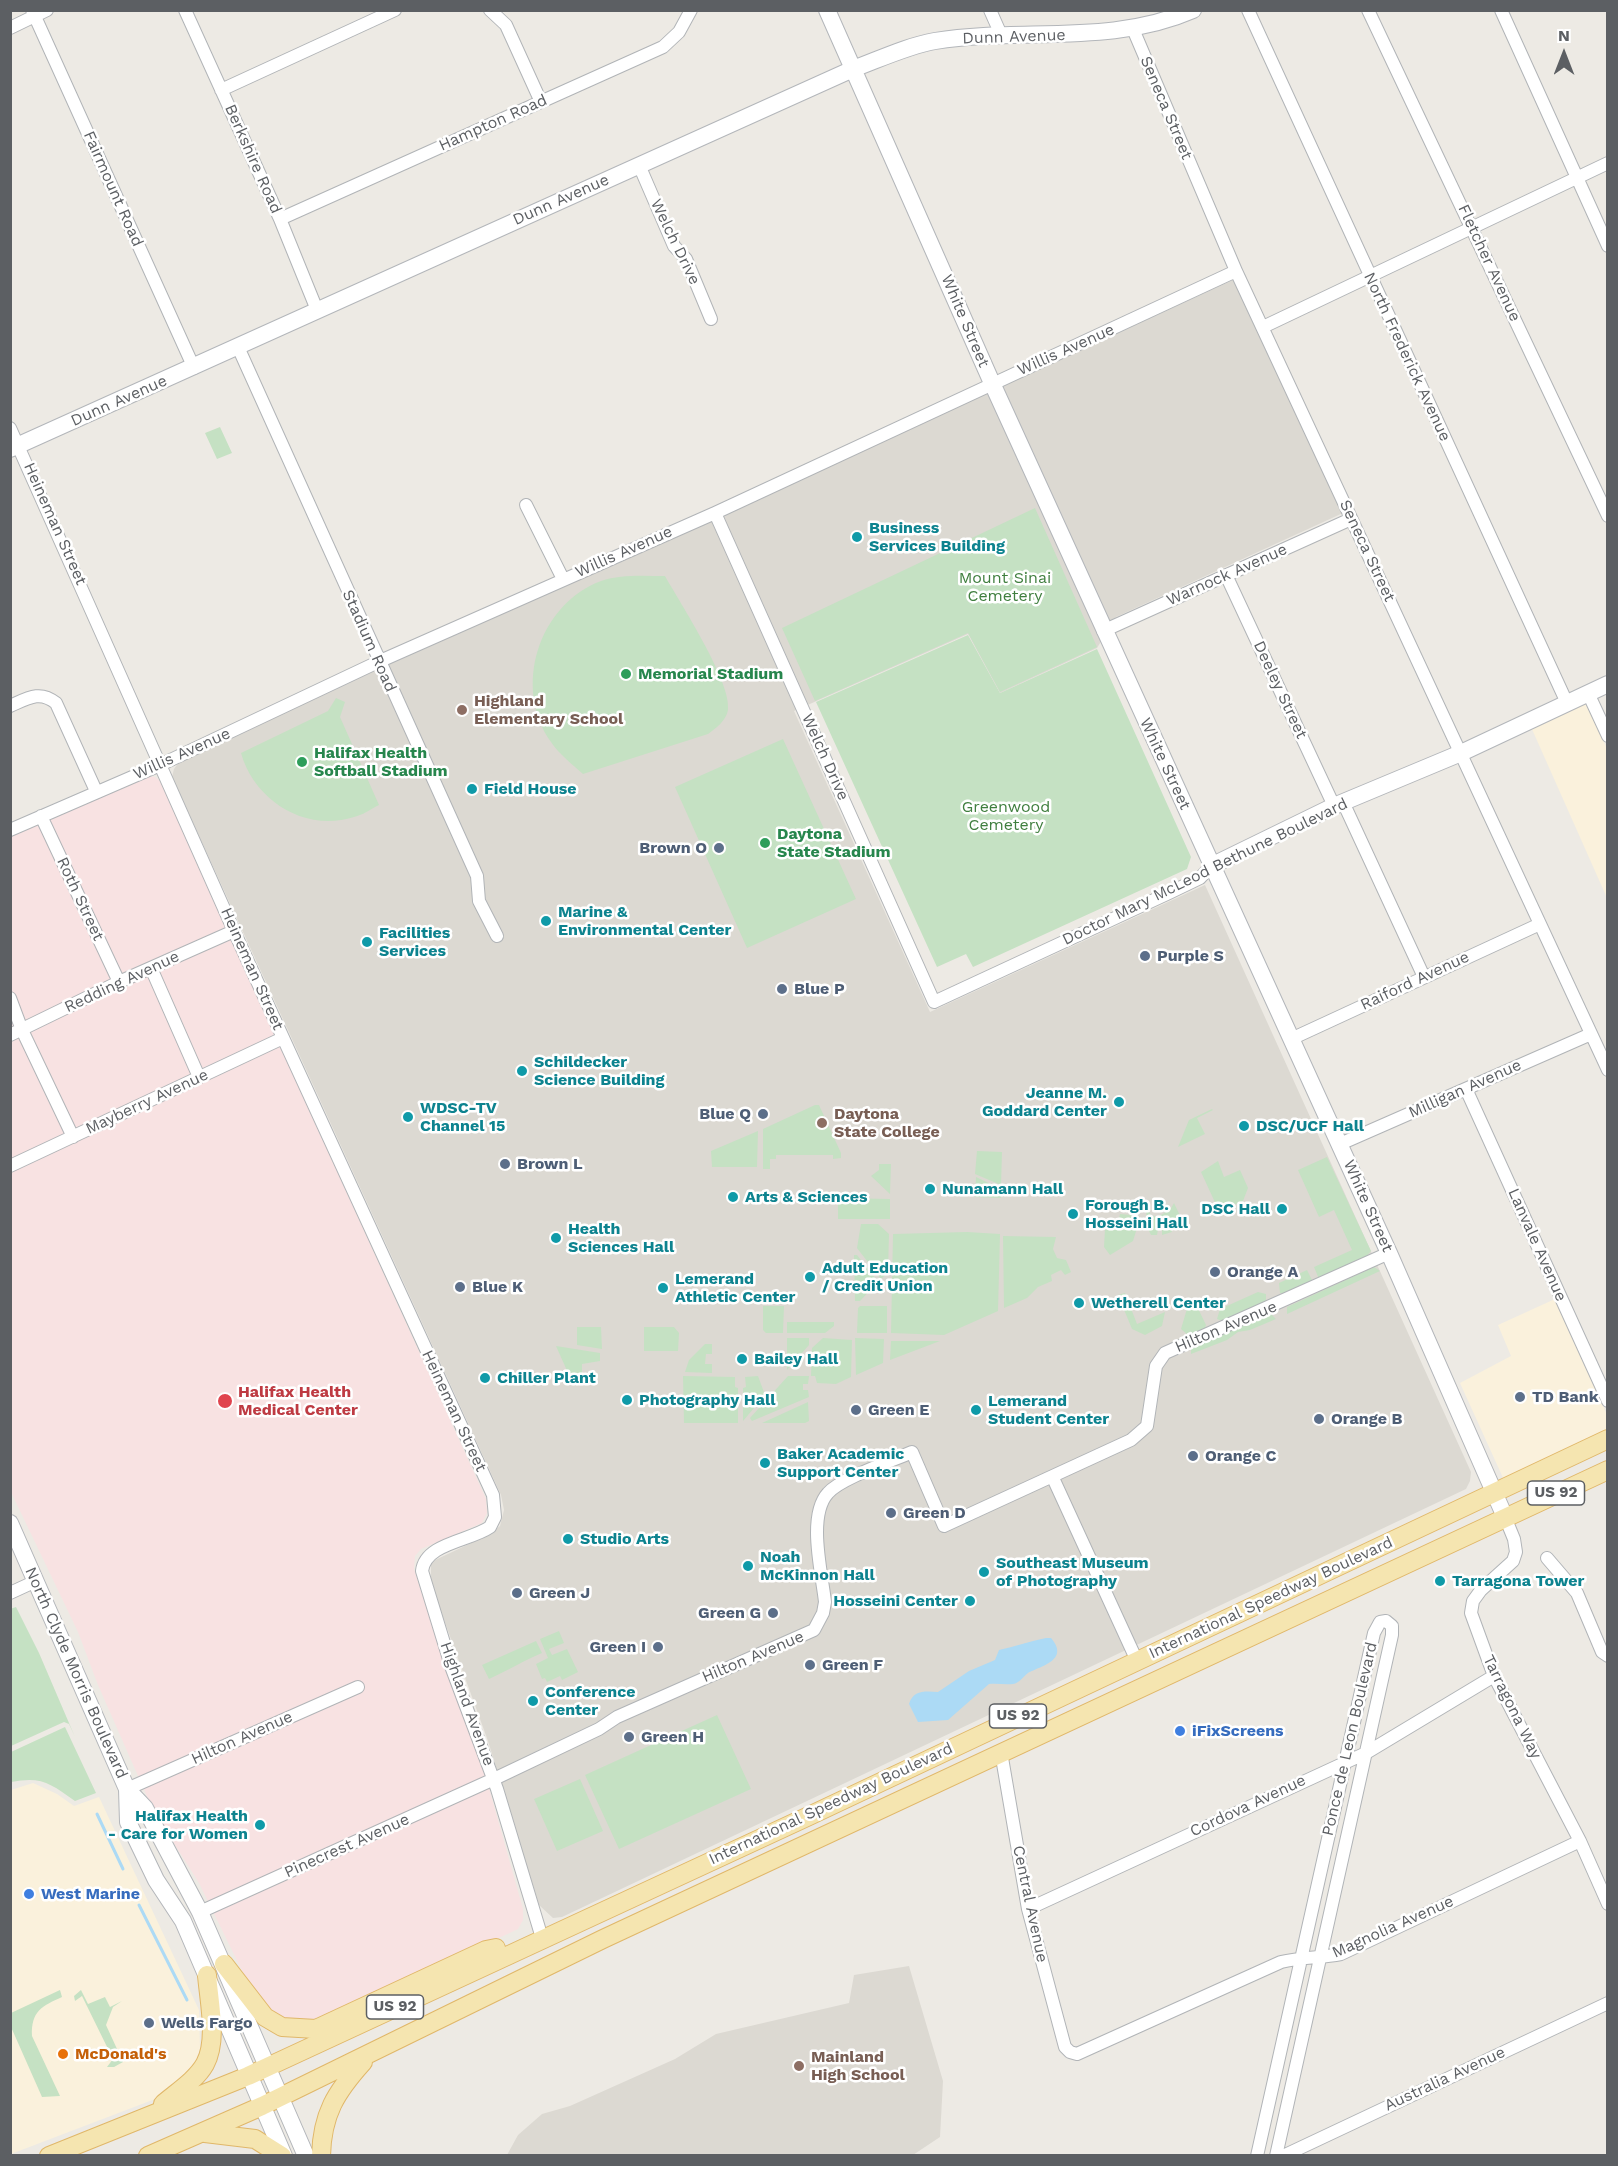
<!DOCTYPE html>
<html>
<head>
<meta charset="utf-8">
<style>
  body { margin:0 }
  #map { position:relative; width:1618px; height:2166px; overflow:hidden; background:#edeae4; font-family:"Work Sans",sans-serif }
  canvas { display:block }
  .frame { position:absolute; inset:0; border:12px solid #5c5f63; pointer-events:none }
  .north { position:absolute; left:1534px; top:24px; width:60px; height:60px; -webkit-text-stroke:4px #fff; paint-order:stroke; rotate:0deg; font-size:16px; font-weight:700; line-height:24px; text-align:center; color:#5c5f63 }
  .north::after { content:''; display:block; margin:auto; width:21px; height:27px; background:#5c5f63; clip-path:polygon(50% 0,100% 100%,50% 72%,0 100%) }
</style>
</head>
<body>
<div id="map">
<canvas width="1618" height="2166"></canvas>
<div class="frame"></div>
<div class="north">N</div>
</div>
<script>
const c = document.querySelector('canvas').getContext('2d');
c.lineJoin = 'round';
function paint(path, color) {
  c.fillStyle = color;
  c.fill(path, 'evenodd');
}
function strokePath(path, color, width, dash) {
  c.strokeStyle = color;
  c.lineWidth = width;
  c.lineCap = dash ? 'butt' : 'round';
  c.setLineDash(dash || []);
  c.stroke(path);
}
function write(font, color, halo, rows, align = 'center') {
  c.font = font + ' "Work Sans",sans-serif';
  c.lineWidth = 5;
  c.setLineDash([]);
  c.textBaseline = 'middle';
  c.strokeStyle = halo;
  c.fillStyle = color;
  for (const [text, x, y, turn = 0] of rows) {
    c.save();
    c.translate(x, y);
    c.rotate((+turn || 0) * Math.PI / 180);
    c.textAlign = isNaN(turn) ? turn : align;
    if (halo) c.strokeText(text, 0, 0);
    c.fillText(text, 0, 0);
    c.restore();
  }
}
const commercial = new Path2D(`
  M 1586,701 L 1607,749 L 1607,898 L 1531,727 Z
  M 1555,1299 L 1607,1415 L 1607,1431 L 1504,1480 L 1460,1383 L 1511,1356 L 1498,1325 Z
  M 33,1783 L 57,1794 L 74,1806 L 99,1797 L 199,2010 L 200,2049 L 195,2065 L 163,2096 L 11,2154 L 11,1790 Z`);
const education = new Path2D(`
  M 1233,280 L 1343,513 L 1116,617 L 1097,648 L 1000,693 L 968,634 L 794,711 L 930,1012 L 1205,885 L 1471,1472 L 1470,1481 L 1466,1489 L 562,1917 L 553,1918 L 539,1905 L 488,1741 L 431,1584 L 431,1562 L 488,1535 L 500,1526 L 504,1510 L 501,1495 L 172,777 L 174,769 L 181,759 L 629,554 L 739,507 Z
  M 909,1966 L 943,2081 L 940,2137 L 913,2155 L 507,2155 L 518,2135 L 542,2114 L 570,2106 L 675,2059 L 716,2034 L 849,2003 L 854,1975 Z`);
const medical = new Path2D(`
  M 148,776 L 155,777 L 160,781 L 486,1499 L 487,1513 L 482,1523 L 421,1549 L 415,1556 L 414,1569 L 446,1669 L 485,1774 L 523,1909 L 523,1920 L 518,1929 L 327,2019 L 302,2023 L 287,2020 L 269,2009 L 250,1987 L 199,1883 L 153,1810 L 98,1685 L 78,1632 L 11,1492 L 11,837 Z`);
const green = new Path2D(`
  M 220,427 L 232,453 L 217,459 L 205,433 Z
  M 1035,508 L 1097,647 L 1000,692 L 968,633 L 815,701 L 782,628 Z
  M 665,576 C 680,603 732,682 728,710 C 726,721 716,728 708,734 L 583,774 C 572,764 559,754 551,742 C 512,687 539,604 601,581 C 621,574 644,576 665,576 Z
  M 968,635 L 1000,693 L 1097,649 L 1191,857 L 1187,869 L 973,967 L 966,954 L 937,967 L 816,702 Z
  M 336,698 L 345,702 L 340,717 L 379,805 C 371,809 363,815 354,817 C 305,833 254,800 241,753 L 328,711 Z
  M 783,739 L 856,899 L 747,948 L 675,787 Z
  M 815,1105 L 819,1105 L 841,1153 L 841,1158 L 833,1159 L 833,1155 L 776,1155 L 776,1159 L 770,1159 L 770,1169 L 763,1169 L 763,1129 Z
  M 1212,1109 L 1213,1110 L 1197,1118 L 1205,1134 L 1178,1147 L 1189,1120 Z
  M 758,1131 L 757,1167 L 712,1167 L 711,1151 Z
  M 977,1151 L 1002,1152 L 1001,1185 L 975,1174 Z
  M 1327,1157 L 1371,1251 L 1365,1258 L 1319,1279 L 1314,1267 L 1352,1250 L 1334,1210 L 1319,1217 L 1298,1170 Z
  M 1218,1161 L 1224,1177 L 1240,1170 L 1248,1188 L 1243,1201 L 1219,1211 L 1201,1172 Z
  M 879,1164 L 891,1164 L 890,1194 L 871,1176 L 879,1170 Z
  M 976,1177 L 1001,1189 L 1001,1198 L 975,1197 Z
  M 838,1198 L 890,1199 L 890,1219 L 838,1219 Z
  M 1174,1203 L 1185,1226 L 1178,1229 L 1175,1225 L 1170,1227 L 1172,1232 L 1162,1235 L 1162,1230 L 1158,1230 L 1157,1235 L 1151,1235 L 1147,1227 L 1146,1206 L 1151,1215 L 1157,1217 L 1170,1210 Z
  M 1134,1209 L 1137,1228 L 1133,1241 L 1110,1255 L 1104,1247 L 1105,1229 L 1118,1223 L 1120,1214 L 1131,1215 Z
  M 861,1224 L 878,1224 L 889,1234 L 888,1272 L 881,1279 L 857,1248 Z
  M 967,1232 L 1000,1234 L 998,1311 L 944,1335 L 891,1333 L 893,1234 Z
  M 1003,1236 L 1056,1237 L 1053,1249 L 1057,1258 L 1066,1260 L 1071,1272 L 1065,1275 L 1061,1270 L 1051,1275 L 1052,1281 L 1038,1287 L 1027,1298 L 1004,1308 Z
  M 854,1255 L 857,1255 L 878,1282 L 860,1301 L 855,1301 Z
  M 1374,1267 L 1380,1271 L 1287,1314 L 1287,1307 Z
  M 1307,1270 L 1313,1282 L 1287,1294 L 1280,1293 L 1279,1283 Z
  M 1258,1292 L 1266,1294 L 1266,1302 L 1222,1321 L 1217,1319 L 1220,1309 Z
  M 1125,1293 L 1137,1324 L 1165,1312 L 1162,1326 L 1145,1335 L 1132,1329 L 1118,1295 Z
  M 1194,1300 L 1206,1325 L 1205,1328 L 1188,1335 L 1181,1329 L 1189,1302 Z
  M 763,1306 L 784,1306 L 783,1333 L 766,1333 L 763,1330 Z
  M 860,1306 L 887,1306 L 887,1333 L 857,1333 L 858,1308 Z
  M 1271,1314 L 1276,1319 L 1250,1330 L 1238,1332 L 1227,1340 L 1191,1354 L 1191,1347 Z
  M 787,1322 L 834,1322 L 834,1326 L 825,1333 L 787,1333 Z
  M 577,1327 L 601,1327 L 602,1349 L 577,1345 Z
  M 644,1327 L 674,1327 L 679,1333 L 678,1351 L 644,1351 Z
  M 787,1338 L 809,1338 L 809,1345 L 787,1370 Z
  M 823,1338 L 852,1340 L 851,1377 L 836,1384 L 817,1383 L 815,1376 L 811,1376 L 812,1348 Z
  M 855,1338 L 884,1339 L 883,1363 L 856,1375 Z
  M 891,1341 L 940,1341 L 890,1360 Z
  M 705,1344 L 712,1344 L 712,1354 L 706,1354 L 705,1364 L 712,1364 L 712,1373 L 685,1372 L 689,1360 Z
  M 556,1346 L 600,1353 L 600,1361 L 582,1364 L 582,1384 L 573,1384 Z
  M 683,1376 L 735,1377 L 735,1387 L 738,1388 L 738,1423 L 684,1423 Z
  M 758,1376 L 765,1395 L 743,1421 L 743,1388 L 746,1387 L 745,1377 Z
  M 788,1376 L 809,1376 L 808,1384 L 803,1384 L 803,1390 L 808,1390 L 809,1397 L 752,1421 L 750,1418 Z
  M 808,1402 L 809,1421 L 805,1423 L 762,1423 Z
  M 16,1607 L 39,1653 L 75,1737 L 69,1724 L 64,1722 L 11,1746 L 10,1609 Z
  M 559,1631 L 564,1643 L 549,1649 L 552,1655 L 567,1649 L 578,1672 L 562,1680 L 560,1676 L 547,1682 L 545,1678 L 542,1679 L 536,1664 L 548,1658 L 540,1639 Z
  M 536,1641 L 542,1653 C 523,1661 511,1669 489,1679 L 482,1665 Z
  M 717,1715 L 751,1789 L 619,1849 L 585,1775 Z
  M 65,1727 L 96,1793 L 75,1801 C 50,1783 41,1776 11,1782 L 11,1752 Z
  M 580,1779 L 603,1831 L 557,1851 L 534,1799 Z
  M 60,1990 L 62,1997 C 42,2006 31,2011 32,2036 L 60,2096 L 42,2097 L 11,2027 L 11,2013 Z
  M 81,1990 L 88,2004 L 105,1997 L 110,2007 L 122,2001 L 113,2007 L 106,2025 L 123,2062 L 114,2067 L 107,2067 L 113,2059 L 82,1996 L 75,2001 L 74,1996 Z`);
const water = new Path2D(`
  M 1046,1638 L 1051,1638 C 1070,1660 1041,1666 1028,1673 C 1023,1677 1019,1683 1013,1684 C 1005,1685 997,1683 989,1684 L 948,1720 L 918,1722 L 909,1704 C 913,1690 925,1691 938,1692 L 969,1671 L 995,1660 L 999,1650 C 1014,1647 1030,1641 1046,1638 Z`);
const stream = new Path2D(`
  M 97,1814 L 123,1869
  M 139,1905 L 187,2000`);
const street = new Path2D(`
  M 32,10 L 194,368
  M 185,10 L 280,219 L 317,310
  M 490,10 L 506,25 L 541,102
  M 990,10 L 1002,37
  M 1248,10 L 1567,703
  M 1368,10 L 1608,516
  M 1501,10 L 1608,246
  M 10,28 L 47,10
  M 1133,29 L 1236,271 L 1608,1070
  M 221,90 L 395,10
  M 639,165 L 674,246 L 686,259 L 711,319
  M 280,219 L 663,47 L 679,32 L 691,10
  M 1263,327 L 1608,163
  M 238,347 L 477,876 L 479,901 L 497,936
  M 10,428 L 234,931 L 493,1495 L 495,1517 L 490,1527 C 470,1541 425,1543 422,1571 L 452,1669 L 497,1789 L 542,1938
  M 526,505 L 563,579
  M 715,513 L 934,1002 L 1169,893 L 1200,878 L 1211,866
  M 1226,575 L 1334,806
  M 1103,631 L 1351,519
  M 1588,693 L 1608,736
  M 10,706 C 28,698 40,690 56,703 L 96,791
  M 1343,802 L 1424,977
  M 41,816 L 119,982
  M 10,830 L 160,765 L 378,662 L 715,513 L 1236,271
  M 151,968 L 199,1077
  M 10,998 L 22,1030 L 73,1137
  M 10,1035 L 119,982 L 234,931
  M 1291,1039 L 1540,924
  M 1466,1089 L 1608,1401
  M 1340,1144 L 1591,1034
  M 10,1166 L 283,1038
  M 1053,1478 L 1137,1661
  M 1505,1517 L 1514,1539 L 1516,1552 L 1513,1561 L 1481,1590 L 1473,1601 L 1471,1613 L 1494,1676 L 1580,1841 L 1608,1904
  M 1547,1558 L 1577,1593 L 1602,1652 L 1608,1656
  M 10,1593 L 36,1581
  M 1001,1752 L 1028,1909 L 1065,2047 L 1070,2052 L 1077,2054 L 1281,1962 C 1301,1957 1320,1958 1341,1954 L 1580,1841
  M 127,1789 L 358,1687
  M 1028,1909 L 1366,1753 L 1494,1676
  M 200,1912 L 494,1779 L 599,1729 L 617,1717 L 814,1630 L 823,1613 L 825,1602 C 822,1573 807,1516 828,1493 C 841,1478 892,1461 912,1452 L 944,1526 L 1131,1440 L 1147,1426 L 1156,1366 L 1165,1353 L 1389,1253
  M 1257,2156 L 1374,1633 L 1380,1622 L 1386,1621 L 1392,1626 L 1392,1635 L 1276,2156
  M 1283,2156 L 1608,2003`);
const secondary = new Path2D(`
  M 827,10 L 992,383 L 1389,1253 L 1505,1517
  M 10,449 L 853,69 C 880,59 907,46 935,41 C 1021,27 1111,46 1193,10
  M 1211,866 L 1334,806 L 1461,753 L 1608,684
  M 10,1523 L 127,1789 L 145,1808 L 200,1912 L 306,2156
  M 127,1789 L 128,1822 L 156,1880 L 183,1921 L 284,2156`);
const primary = new Path2D(`
  M 224,1964 L 265,2017 L 282,2027 L 316,2029 L 486,1950 L 496,1948
  M 163,2104 C 177,2092 196,2080 205,2064 C 218,2040 209,2001 207,1975
  M 205,2133 L 255,2139 L 282,2156
  M 49,2156 L 248,2076 L 809,1816 L 1608,1439
  M 148,2156 L 262,2106 L 603,1939 L 1608,1470
  M 321,2156 C 322,2114 336,2092 363,2062`);
const markers = [
  [857,537,6,"#0f9aa8"],
  [626,674,6,"#2e9e5b"],
  [462,710,6,"#8d6e63"],
  [302,762,6,"#2e9e5b"],
  [472,789,6,"#0f9aa8"],
  [765,843,6,"#2e9e5b"],
  [719,848,6,"#5c6f8a"],
  [546,921,6,"#0f9aa8"],
  [367,942,6,"#0f9aa8"],
  [1145,956,6,"#5c6f8a"],
  [782,989,6,"#5c6f8a"],
  [522,1071,6,"#0f9aa8"],
  [1119,1102,6,"#0f9aa8"],
  [763,1114,6,"#5c6f8a"],
  [408,1117,6,"#0f9aa8"],
  [822,1123,6,"#8d6e63"],
  [1244,1126,6,"#0f9aa8"],
  [505,1164,6,"#5c6f8a"],
  [930,1189,6,"#0f9aa8"],
  [733,1197,6,"#0f9aa8"],
  [1282,1209,6,"#0f9aa8"],
  [1073,1214,6,"#0f9aa8"],
  [556,1238,6,"#0f9aa8"],
  [1215,1272,6,"#5c6f8a"],
  [810,1277,6,"#0f9aa8"],
  [460,1287,6,"#5c6f8a"],
  [663,1288,6,"#0f9aa8"],
  [1079,1303,6,"#0f9aa8"],
  [742,1359,6,"#0f9aa8"],
  [485,1378,6,"#0f9aa8"],
  [1520,1397,6,"#5c6f8a"],
  [627,1400,6,"#0f9aa8"],
  [225,1401,8,"#e0444e"],
  [856,1410,6,"#5c6f8a"],
  [976,1410,6,"#0f9aa8"],
  [1319,1419,6,"#5c6f8a"],
  [1193,1456,6,"#5c6f8a"],
  [765,1463,6,"#0f9aa8"],
  [891,1513,6,"#5c6f8a"],
  [568,1539,6,"#0f9aa8"],
  [748,1566,6,"#0f9aa8"],
  [984,1572,6,"#0f9aa8"],
  [1440,1581,6,"#0f9aa8"],
  [517,1593,6,"#5c6f8a"],
  [970,1601,6,"#0f9aa8"],
  [773,1613,6,"#5c6f8a"],
  [658,1647,6,"#5c6f8a"],
  [810,1665,6,"#5c6f8a"],
  [533,1701,6,"#0f9aa8"],
  [1180,1731,6,"#3f7fe0"],
  [629,1737,6,"#5c6f8a"],
  [260,1825,6,"#0f9aa8"],
  [29,1894,6,"#3f7fe0"],
  [149,2023,6,"#5c6f8a"],
  [63,2054,6,"#e8710a"],
  [799,2066,6,"#8d6e63"]
];
const shields = [
  [1556,1493,57],
  [1018,1716,57],
  [395,2007,57]
];
const shieldNames = [
  ["US 92",1556,1493],
  ["US 92",1018,1716],
  ["US 92",395,2007]
];
const streetNames = [
  ["Dunn Avenue",1014,37,-2],
  ["Seneca Street",1166,108,67],
  ["Hampton Road",493,123,-24],
  ["Berkshire Road",253,159,66],
  ["Fairmount Road",113,189,66],
  ["Dunn Avenue",561,200,-24],
  ["Welch Drive",675,242,64],
  ["Fletcher Avenue",1489,263,65],
  ["White Street",965,321,67],
  ["Willis Avenue",1066,350,-24],
  ["North Frederick Avenue",1407,357,65],
  ["Dunn Avenue",119,401,-24],
  ["Heineman Street",55,524,66],
  ["Seneca Street",1367,551,65],
  ["Willis Avenue",624,552,-24],
  ["Warnock Avenue",1227,575,-24],
  ["Stadium Road",369,641,66],
  ["Deeley Street",1280,690,65],
  ["Willis Avenue",182,754,-24],
  ["Welch Drive",825,757,66],
  ["White Street",1165,764,65],
  ["Doctor Mary McLeod Bethune Boulevard",1205,872,-26],
  ["Roth Street",80,899,65],
  ["Heineman Street",252,969,66],
  ["Raiford Avenue",1415,981,-25],
  ["Redding Avenue",122,982,-25],
  ["Milligan Avenue",1465,1089,-24],
  ["Mayberry Avenue",147,1102,-25],
  ["White Street",1368,1206,66],
  ["Lanvale Avenue",1537,1245,66],
  ["Hilton Avenue",1226,1327,-23],
  ["Heineman Street",454,1411,65],
  ["International Speedway Boulevard",1271,1598,-25],
  ["Hilton Avenue",753,1657,-23],
  ["North Clyde Morris Boulevard",76,1673,66],
  ["Highland Avenue",467,1704,70],
  ["Tarragona Way",1512,1707,64],
  ["Hilton Avenue",242,1738,-24],
  ["Ponce de Leon Boulevard",1350,1739,-77],
  ["International Speedway Boulevard",831,1804,-25],
  ["Cordova Avenue",1248,1806,-25],
  ["Pinecrest Avenue",347,1846,-24],
  ["Central Avenue",1030,1904,78],
  ["Magnolia Avenue",1393,1927,-24],
  ["Australia Avenue",1445,2079,-25]
];
const cultureNames = [
  ["Business",869,528],
  ["Services Building",869,546],
  ["Field House",484,789],
  ["Marine &",558,912],
  ["Environmental Center",558,930],
  ["Facilities",379,933],
  ["Services",379,951],
  ["Schildecker",534,1062],
  ["Science Building",534,1080],
  ["Jeanne M.",1107,1093,"right"],
  ["Goddard Center",1107,1111,"right"],
  ["WDSC-TV",420,1108],
  ["Channel 15",420,1126],
  ["DSC/UCF Hall",1256,1126],
  ["Nunamann Hall",942,1189],
  ["Arts & Sciences",745,1197],
  ["Forough B.",1085,1205],
  ["Hosseini Hall",1085,1223],
  ["DSC Hall",1270,1209,"right"],
  ["Health",568,1229],
  ["Sciences Hall",568,1247],
  ["Adult Education",822,1268],
  ["/ Credit Union",822,1286],
  ["Lemerand",675,1279],
  ["Athletic Center",675,1297],
  ["Wetherell Center",1091,1303],
  ["Bailey Hall",754,1359],
  ["Chiller Plant",497,1378],
  ["Photography Hall",639,1400],
  ["Lemerand",988,1401],
  ["Student Center",988,1419],
  ["Baker Academic",777,1454],
  ["Support Center",777,1472],
  ["Studio Arts",580,1539],
  ["Noah",760,1557],
  ["McKinnon Hall",760,1575],
  ["Southeast Museum",996,1563],
  ["of Photography",996,1581],
  ["Tarragona Tower",1452,1581],
  ["Hosseini Center",958,1601,"right"],
  ["Conference",545,1692],
  ["Center",545,1710],
  ["Halifax Health",248,1816,"right"],
  ["- Care for Women",248,1834,"right"]
];
const parkNames = [
  ["Mount Sinai",1005,578],
  ["Cemetery",1005,596],
  ["Greenwood",1006,807],
  ["Cemetery",1006,825]
];
const leisureNames = [
  ["Memorial Stadium",638,674],
  ["Halifax Health",314,753],
  ["Softball Stadium",314,771],
  ["Daytona",777,834],
  ["State Stadium",777,852]
];
const educationNames = [
  ["Highland",474,701],
  ["Elementary School",474,719],
  ["Daytona",834,1114],
  ["State College",834,1132],
  ["Mainland",811,2057],
  ["High School",811,2075]
];
const serviceNames = [
  ["Brown O",707,848,"right"],
  ["Purple S",1157,956],
  ["Blue P",794,989],
  ["Blue Q",751,1114,"right"],
  ["Brown L",517,1164],
  ["Orange A",1227,1272],
  ["Blue K",472,1287],
  ["TD Bank",1532,1397],
  ["Green E",868,1410],
  ["Orange B",1331,1419],
  ["Orange C",1205,1456],
  ["Green D",903,1513],
  ["Green J",529,1593],
  ["Green G",761,1613,"right"],
  ["Green I",646,1647,"right"],
  ["Green F",822,1665],
  ["Green H",641,1737],
  ["Wells Fargo",161,2023]
];
const healthNames = [
  ["Halifax Health",238,1392],
  ["Medical Center",238,1410]
];
const shopNames = [
  ["iFixScreens",1192,1731],
  ["West Marine",41,1894]
];
const foodNames = [
  ["McDonald's",75,2054]
];
paint(commercial, '#faf1dc');
paint(education, '#dcd9d2');
paint(medical, '#f8e2e2');
paint(green, '#c5e1c3');
paint(water, '#acdaf5');
strokePath(stream, '#acdaf5', 3);
strokePath(street, '#b1b4b7', 14);
strokePath(secondary, '#b3b6ba', 18);
strokePath(primary, '#e0b769', 20);
strokePath(street, '#fff', 12);
strokePath(secondary, '#fff', 16);
strokePath(primary, '#f5e5b0', 18);
for (const [x, y, r, color] of markers) {
  const dot = new Path2D();
  dot.arc(x, y, r, 0, 2 * Math.PI);
  c.fillStyle = color;
  c.fill(dot);
  strokePath(dot, '#fff', 2);
}
for (const [x, y, w] of shields) {
  const box = new Path2D();
  box.roundRect(x - w / 2, y - 12, w, 24, 4.5);
  c.fillStyle = '#fff';
  c.fill(box);
  strokePath(box, '#5c5f63', 1.5);
}
write('bold 15px', '#5c5f63', null, shieldNames);
write('16px', '#5c5f63', '#fff', streetNames);
write('bold 16px', '#0d838f', '#fff', cultureNames, 'left');
write('16px', '#407f3f', '#fff', parkNames);
write('bold 16px', '#27864d', '#fff', leisureNames, 'left');
write('bold 16px', '#785e54', '#fff', educationNames, 'left');
write('bold 16px', '#4e5e75', '#fff', serviceNames, 'left');
write('bold 16px', '#be3a42', '#fff', healthNames, 'left');
write('bold 16px', '#366cbe', '#fff', shopNames, 'left');
write('bold 16px', '#c56008', '#fff', foodNames, 'left');
</script>
</body>
</html>
